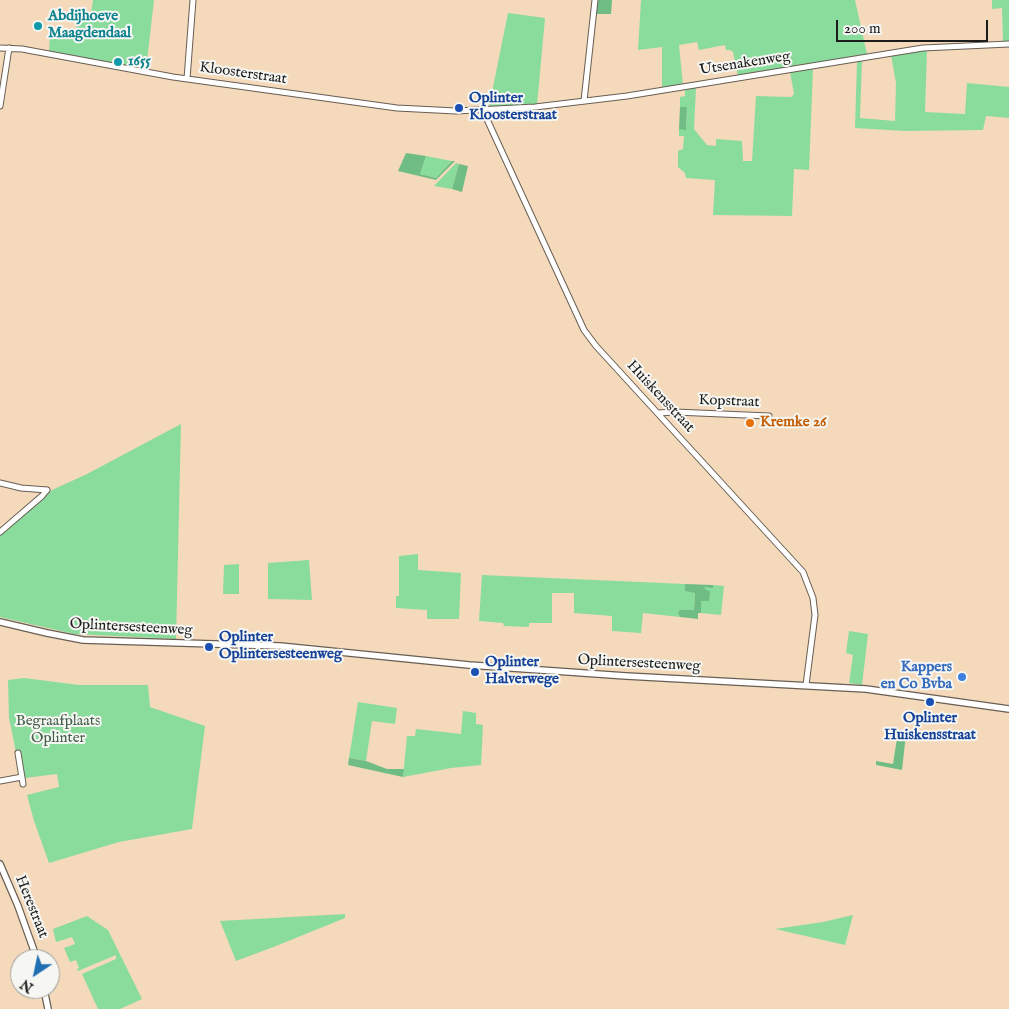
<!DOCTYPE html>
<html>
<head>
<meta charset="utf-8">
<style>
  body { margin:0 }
  #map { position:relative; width:1009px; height:1009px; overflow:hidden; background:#f4d9bb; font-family:"IM FELL English",serif }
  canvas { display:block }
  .north { position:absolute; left:10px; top:949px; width:50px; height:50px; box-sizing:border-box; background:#f6f6f2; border:1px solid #9f9f9c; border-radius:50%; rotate:214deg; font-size:14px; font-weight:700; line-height:20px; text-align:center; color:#1c1c1c }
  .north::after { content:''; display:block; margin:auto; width:18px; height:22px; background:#1f6fb2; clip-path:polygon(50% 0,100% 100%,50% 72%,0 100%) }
  .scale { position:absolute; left:836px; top:20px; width:152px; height:22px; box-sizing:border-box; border:2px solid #1c1c1c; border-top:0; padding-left:6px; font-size:15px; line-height:18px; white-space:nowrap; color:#1c1c1c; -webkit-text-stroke:4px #f6f6f2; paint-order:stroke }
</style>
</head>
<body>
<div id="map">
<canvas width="1009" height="1009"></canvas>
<div class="north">N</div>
<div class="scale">200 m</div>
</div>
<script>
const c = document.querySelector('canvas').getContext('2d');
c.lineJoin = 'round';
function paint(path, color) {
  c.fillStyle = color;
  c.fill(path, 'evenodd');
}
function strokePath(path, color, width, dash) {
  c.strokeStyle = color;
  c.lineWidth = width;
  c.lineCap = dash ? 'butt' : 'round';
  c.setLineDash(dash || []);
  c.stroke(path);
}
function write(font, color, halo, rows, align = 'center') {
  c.font = font + ' "IM FELL English",serif';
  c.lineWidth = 4;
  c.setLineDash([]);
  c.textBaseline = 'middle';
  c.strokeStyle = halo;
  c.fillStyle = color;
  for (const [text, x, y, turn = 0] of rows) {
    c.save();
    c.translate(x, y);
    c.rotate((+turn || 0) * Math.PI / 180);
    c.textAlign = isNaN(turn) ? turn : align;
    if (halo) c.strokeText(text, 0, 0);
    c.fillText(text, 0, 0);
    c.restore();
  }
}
const green = new Path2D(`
  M 93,0 L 154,0 L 146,70 L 49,52 L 50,33 L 76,35 L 77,18 L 90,20 Z
  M 641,0 L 855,0 L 867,54 L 738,76 L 733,52 L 730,50 L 726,50 L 725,45 L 699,50 L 697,42 L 679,45 L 683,85 L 662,88 L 662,47 L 638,50 Z
  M 992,0 L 1009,0 L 1009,42 L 1003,43 L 1002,8 L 992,9 Z
  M 508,13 L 545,18 L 537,105 L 489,107 Z
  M 927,50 L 925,112 L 965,114 L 967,83 L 1009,87 L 1009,118 L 986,116 L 983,130 L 905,131 L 855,128 L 857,62 L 862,61 L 860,118 L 895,121 L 896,83 L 891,55 Z
  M 813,69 L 809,170 L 794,169 L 792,216 L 713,215 L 715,180 L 686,178 L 685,173 L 678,167 L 678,151 L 683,149 L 684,136 L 679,136 L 679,129 L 686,129 L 687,107 L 680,107 L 680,97 L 685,96 L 685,90 L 696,88 L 694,129 L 707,145 L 716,146 L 716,139 L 742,141 L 743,161 L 752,161 L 756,96 L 791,97 L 794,94 L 790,72 Z
  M 426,156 L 452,161 L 436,178 L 420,174 Z
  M 456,163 L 459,164 L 452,189 L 434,186 Z
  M 181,424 L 176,639 L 74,634 L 0,617 L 0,535 L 52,490 L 87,474 Z
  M 418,554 L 418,570 L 461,573 L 459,619 L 427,619 L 427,610 L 396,608 L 396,596 L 399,596 L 399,556 Z
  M 309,560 L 312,600 L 268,599 L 268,563 Z
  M 239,564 L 239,594 L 223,594 L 224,565 Z
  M 482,575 L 685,584 L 685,591 L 695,592 L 694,610 L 678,613 L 680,617 L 643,613 L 641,633 L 612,631 L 612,616 L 574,613 L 574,593 L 552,593 L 552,623 L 529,623 L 529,627 L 504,626 L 503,623 L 479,621 Z
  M 713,585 L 724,586 L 721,615 L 701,613 L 701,601 L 709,601 L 704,587 L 713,587 Z
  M 849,631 L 868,634 L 862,685 L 849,683 L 853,655 L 846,653 Z
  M 24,678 L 79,685 L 148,685 L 150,707 L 205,726 L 192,829 L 119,842 L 49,863 L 34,821 L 27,795 L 59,787 L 57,774 L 25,778 L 21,752 L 16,752 L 9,718 L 8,680 Z
  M 358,702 L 397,708 L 395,724 L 372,721 L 366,761 L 349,758 Z
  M 463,711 L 476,713 L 476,724 L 483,725 L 481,765 L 451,768 L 403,777 L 407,736 L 415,736 L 416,729 L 461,734 Z
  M 345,914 L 345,918 L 276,946 L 236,961 L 220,921 Z
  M 853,915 L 845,945 L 775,929 L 823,922 Z
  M 87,916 L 108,930 L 142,999 L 120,1009 L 98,1009 L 82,974 L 116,959 L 116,955 L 78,971 L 77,969 L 79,968 L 76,960 L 70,962 L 64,948 L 75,944 L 72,937 L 56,942 L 53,929 Z`);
const forest = new Path2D(`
  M 597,0 L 612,0 L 611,14 L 596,14 Z
  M 680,107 L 687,107 L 686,130 L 679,129 Z
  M 406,153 L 426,156 L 420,174 L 436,178 L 452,161 L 455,161 L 436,180 L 398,171 Z
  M 459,164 L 468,166 L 462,192 L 452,189 Z
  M 685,584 L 713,585 L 713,588 L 704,587 L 706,590 L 710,591 L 709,601 L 701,601 L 701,613 L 698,613 L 698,619 L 680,617 L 678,613 L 680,610 L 694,610 L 695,593 L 685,591 Z
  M 898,732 L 906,734 L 902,770 L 876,765 L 876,761 L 893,764 Z
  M 349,758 L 366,761 L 387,769 L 404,769 L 403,777 L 348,765 Z`);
const minor = new Path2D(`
  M 0,48 L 22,49 L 173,77 L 397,108 L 456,111 L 535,107 L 627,96 L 923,48 L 1009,44
  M 187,79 L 193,0
  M 584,101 L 595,0
  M 0,106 L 9,48
  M 485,110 L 485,115 L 584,330 L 596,346 L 803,572 L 813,598 L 815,615 L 806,685
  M 658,413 L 675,412 L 769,416
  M 0,483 L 21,488 L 47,490
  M 0,532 L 42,496 L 47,490
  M 18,753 L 23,784
  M 0,781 L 22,777`);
const tertiary = new Path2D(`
  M 0,622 L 47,633 L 83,640 L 280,646 L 469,665 L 626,676 L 866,689 L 1009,709
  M 0,864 L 18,906 L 37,959
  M 44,989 L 48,1009`);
const markers = [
  [38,26,5,"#0f9aa8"],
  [118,62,5,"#0f9aa8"],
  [459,108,5,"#1a4fb4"],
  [750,423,5,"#e8710a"],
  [209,647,5,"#1a4fb4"],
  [475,672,5,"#1a4fb4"],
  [962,677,5,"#3f7fe0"],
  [930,702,5,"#1a4fb4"]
];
const cultureNames = [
  ["Abdijhoeve",48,17],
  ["Maagdendaal",48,34],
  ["1655",128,62]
];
const streetNames = [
  ["Utsenakenweg",745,64,-9],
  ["Kloosterstraat",243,74,8],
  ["Huiskensstraat",660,397,47],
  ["Kopstraat",729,402,2],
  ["Oplintersesteenweg",131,628,3],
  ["Oplintersesteenweg",639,664,3],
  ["Herestraat",31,907,68]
];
const transitNames = [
  ["Oplinter",469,99],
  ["Kloosterstraat",469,116],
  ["Oplinter",219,638],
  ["Oplintersesteenweg",219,655],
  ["Oplinter",485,663],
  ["Halverwege",485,680],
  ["Oplinter",930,719,"center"],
  ["Huiskensstraat",930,736,"center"]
];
const foodNames = [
  ["Kremke 26",760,423]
];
const shopNames = [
  ["Kappers",952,668],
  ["en Co Bvba",952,685]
];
const parkNames = [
  ["Begraafplaats",58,722],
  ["Oplinter",58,739]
];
paint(green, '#8adc9d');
paint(forest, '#6fbc84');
strokePath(minor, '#685e54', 7);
strokePath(tertiary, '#685e54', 8);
strokePath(minor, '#fff', 5);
strokePath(tertiary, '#fff', 5.5);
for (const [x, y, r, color] of markers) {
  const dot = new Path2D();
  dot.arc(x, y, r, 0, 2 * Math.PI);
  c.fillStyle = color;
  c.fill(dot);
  strokePath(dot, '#f6f6f2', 2);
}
write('bold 15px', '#0d838f', '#f6f6f2', cultureNames, 'left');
write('15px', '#1c1c1c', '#f6f6f2', streetNames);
write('bold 15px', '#164399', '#f6f6f2', transitNames, 'left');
write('bold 15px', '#c56008', '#f6f6f2', foodNames, 'left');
write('bold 15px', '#366cbe', '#f6f6f2', shopNames, 'right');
write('15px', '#425f49', '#f6f6f2', parkNames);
</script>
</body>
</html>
